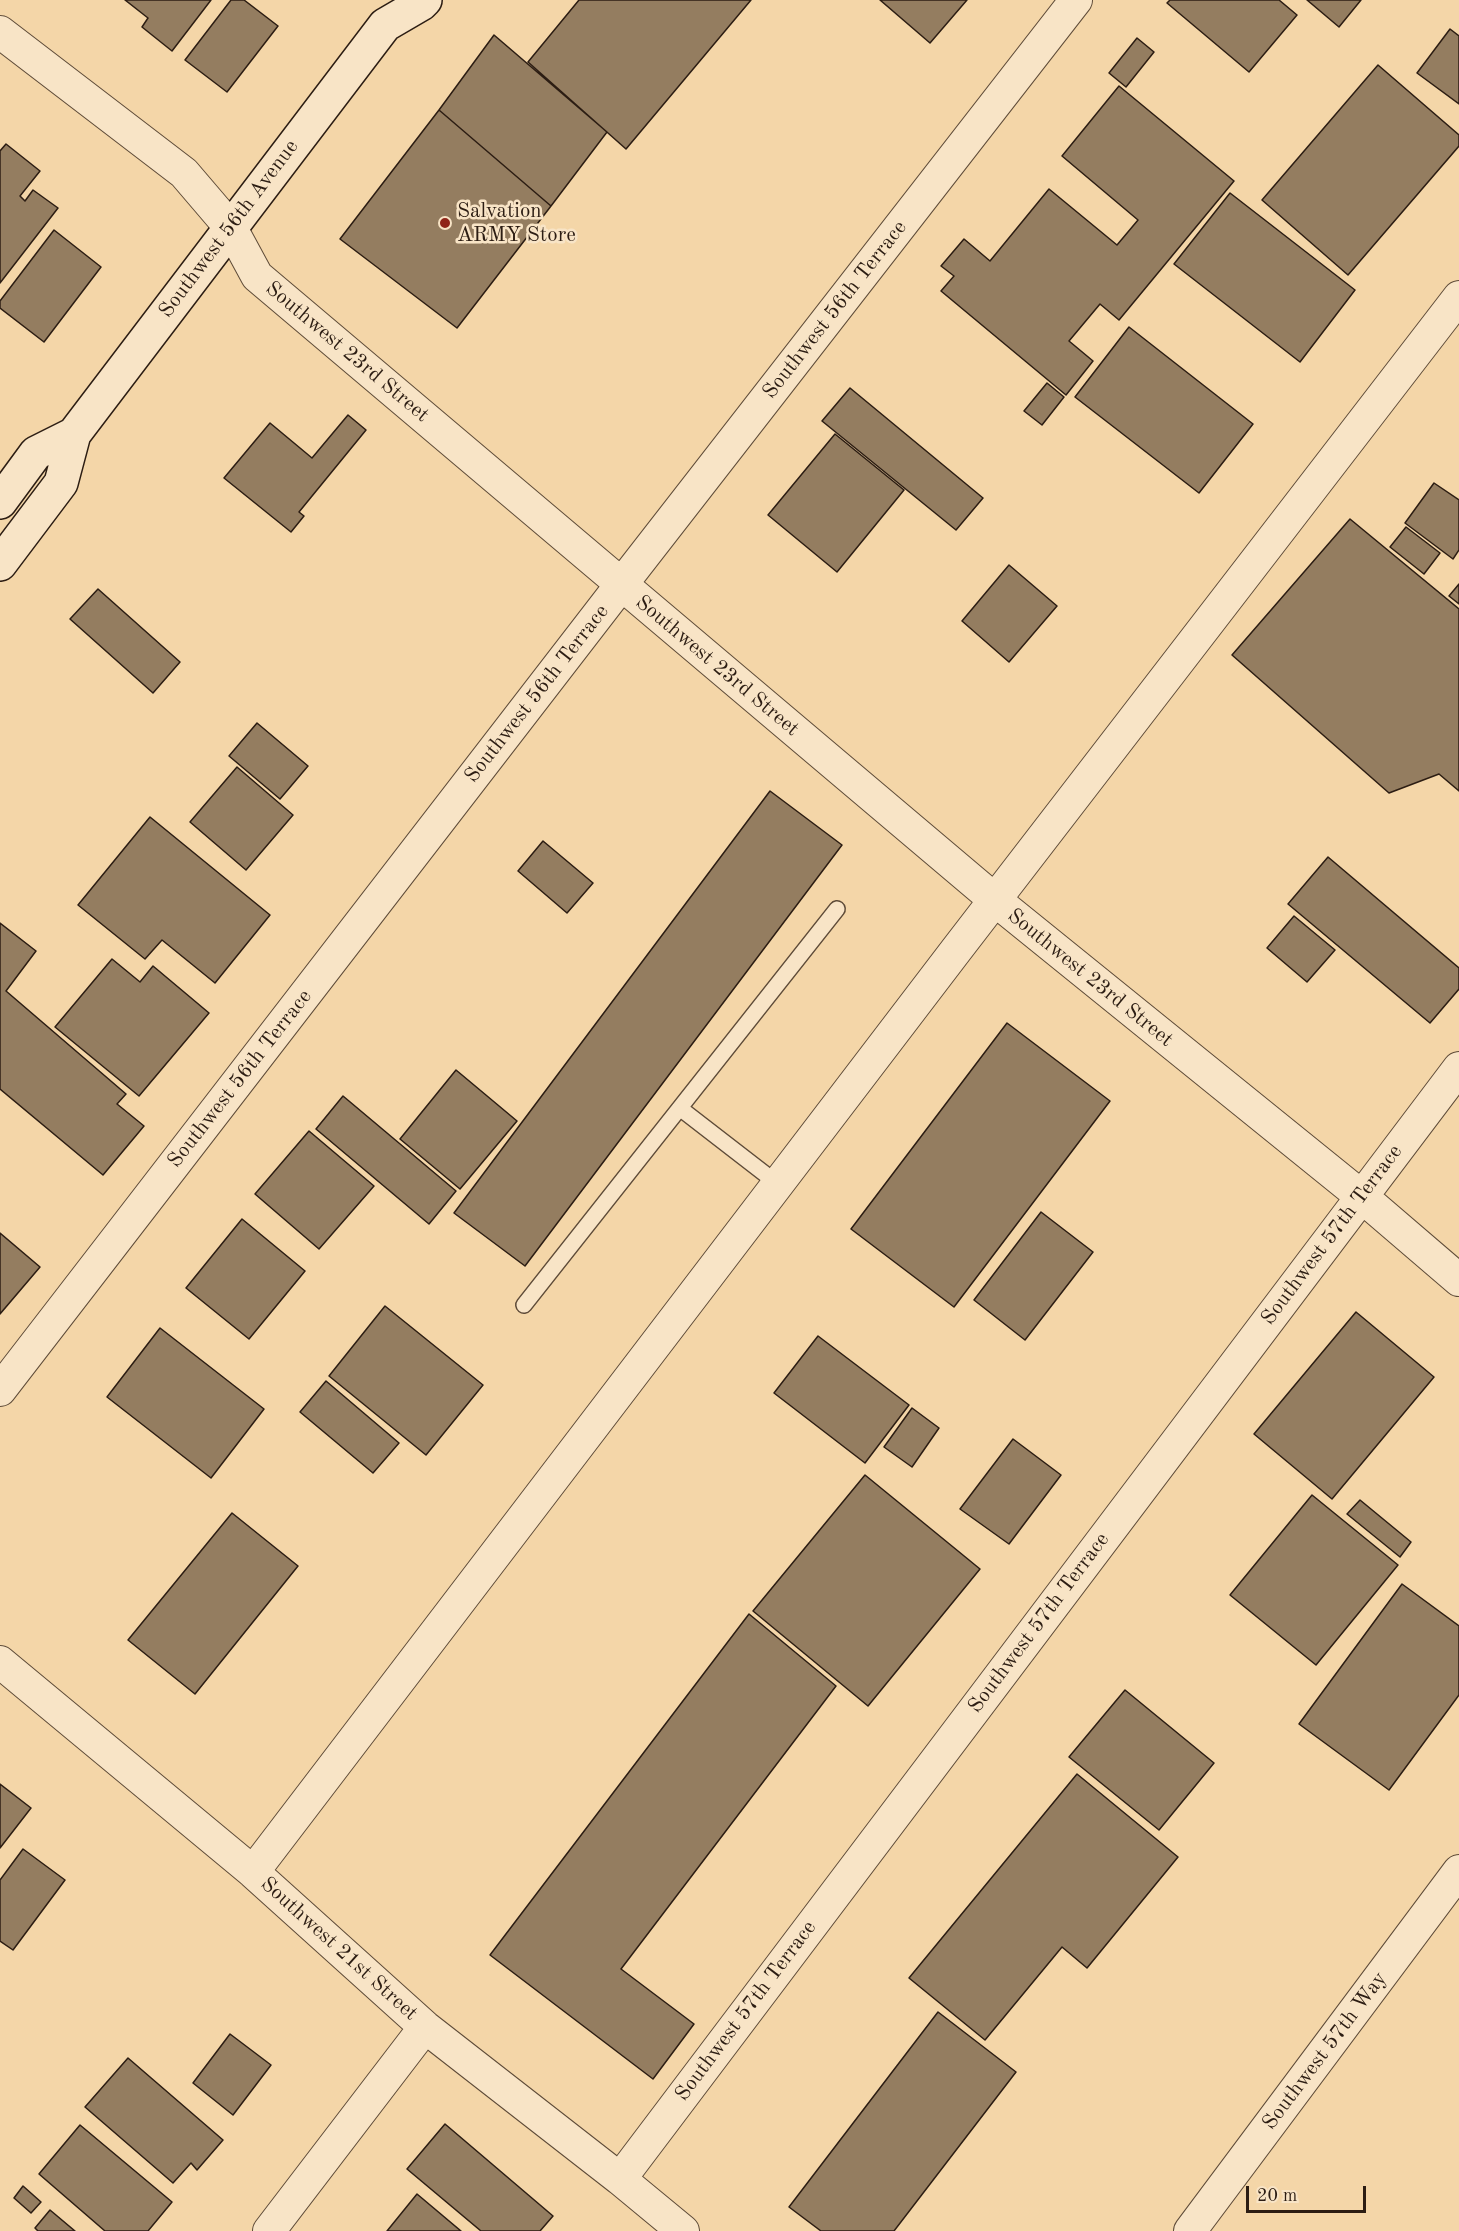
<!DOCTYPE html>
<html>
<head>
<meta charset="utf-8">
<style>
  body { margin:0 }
  #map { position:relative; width:1459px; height:2231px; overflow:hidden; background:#f4d6a8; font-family:"Old Standard TT",serif }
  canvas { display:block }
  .scale { position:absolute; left:1246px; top:2186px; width:120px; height:27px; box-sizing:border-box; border:3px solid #2c1d13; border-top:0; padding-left:8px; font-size:18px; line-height:21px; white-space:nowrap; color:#2c1d13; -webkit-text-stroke:4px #f8e4c6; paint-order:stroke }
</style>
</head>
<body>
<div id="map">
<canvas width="1459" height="2231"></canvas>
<div class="scale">20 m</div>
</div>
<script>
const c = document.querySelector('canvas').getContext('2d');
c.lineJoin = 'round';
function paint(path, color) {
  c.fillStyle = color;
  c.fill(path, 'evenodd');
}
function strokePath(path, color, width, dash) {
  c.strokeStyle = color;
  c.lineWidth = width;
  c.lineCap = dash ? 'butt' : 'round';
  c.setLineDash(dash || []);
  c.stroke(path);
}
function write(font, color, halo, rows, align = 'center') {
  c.font = font + ' "Old Standard TT",serif';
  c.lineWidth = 5;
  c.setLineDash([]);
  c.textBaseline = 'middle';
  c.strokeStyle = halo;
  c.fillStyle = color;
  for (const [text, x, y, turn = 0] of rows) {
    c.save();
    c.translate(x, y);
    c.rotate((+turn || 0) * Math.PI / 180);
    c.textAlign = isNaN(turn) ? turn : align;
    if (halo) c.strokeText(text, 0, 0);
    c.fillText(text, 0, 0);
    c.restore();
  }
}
const building = new Path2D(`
  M 125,0 L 211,0 L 172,51 L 142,27 L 148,18 Z
  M 231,0 L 244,0 L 278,26 L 227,92 L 185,60 Z
  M 579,0 L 751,0 L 626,149 L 528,62 Z
  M 880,0 L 967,0 L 930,43 Z
  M 1170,0 L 1279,0 L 1297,15 L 1249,72 L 1167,3 Z
  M 1307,0 L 1361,0 L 1339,27 Z
  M 1450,29 L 1459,36 L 1459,104 L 1417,73 Z
  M 494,35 L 607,132 L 551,206 L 439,110 Z
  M 1137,38 L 1154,52 L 1126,87 L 1109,73 Z
  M 1378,65 L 1459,135 L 1459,146 L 1348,275 L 1262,200 Z
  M 1119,86 L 1234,181 L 1119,320 L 1100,304 L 1069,341 L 1093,361 L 1066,395 L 941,291 L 954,276 L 941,266 L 964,239 L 990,261 L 1049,189 L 1117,245 L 1138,220 L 1062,156 Z
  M 439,110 L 551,206 L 457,328 L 340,239 Z
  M 6,144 L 40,171 L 20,196 L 25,201 L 33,190 L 58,208 L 0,283 L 0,151 Z
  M 1230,193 L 1355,290 L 1300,362 L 1174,264 Z
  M 54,230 L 101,267 L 44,342 L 0,308 L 0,301 Z
  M 1129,327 L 1253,424 L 1199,493 L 1075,397 Z
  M 1047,383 L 1064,397 L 1042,425 L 1024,411 Z
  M 850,388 L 983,498 L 956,530 L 822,421 Z
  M 348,415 L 366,430 L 299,512 L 304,516 L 291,532 L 224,478 L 270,423 L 312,458 Z
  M 835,434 L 904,490 L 837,572 L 768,515 Z
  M 1434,483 L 1459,500 L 1459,550 L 1453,559 L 1405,523 Z
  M 1350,519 L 1459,609 L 1459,791 L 1439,774 L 1389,793 L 1232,655 Z
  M 1406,527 L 1440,553 L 1424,574 L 1390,547 Z
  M 1009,565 L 1057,606 L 1009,662 L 962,621 Z
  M 1459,584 L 1459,604 L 1449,596 Z
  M 98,589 L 180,662 L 153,693 L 70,619 Z
  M 257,723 L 308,766 L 280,799 L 229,756 Z
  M 237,767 L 293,815 L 246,870 L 190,822 Z
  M 770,791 L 842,845 L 525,1266 L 454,1213 Z
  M 150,817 L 270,915 L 215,983 L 162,940 L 145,959 L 78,905 Z
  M 543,841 L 593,883 L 567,913 L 518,871 Z
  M 1328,857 L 1459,968 L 1459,989 L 1430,1023 L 1288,904 Z
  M 1294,916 L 1335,950 L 1307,982 L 1267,948 Z
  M 0,923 L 36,951 L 6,991 L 126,1094 L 117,1104 L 144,1126 L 103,1175 L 0,1089 Z
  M 112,959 L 140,982 L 153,966 L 209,1013 L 139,1096 L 55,1027 Z
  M 1007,1023 L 1110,1101 L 954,1307 L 851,1229 Z
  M 456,1070 L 517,1121 L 460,1189 L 400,1139 Z
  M 343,1096 L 456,1191 L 429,1224 L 316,1129 Z
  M 309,1131 L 374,1186 L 319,1249 L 255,1194 Z
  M 1041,1212 L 1093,1252 L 1025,1340 L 974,1300 Z
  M 242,1219 L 305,1271 L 249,1339 L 186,1288 Z
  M 0,1233 L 40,1267 L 0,1314 Z
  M 385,1306 L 483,1385 L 426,1455 L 329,1376 Z
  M 1356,1312 L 1434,1377 L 1332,1499 L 1254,1434 Z
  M 160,1328 L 264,1409 L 211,1478 L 107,1397 Z
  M 818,1336 L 909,1405 L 865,1463 L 774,1393 Z
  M 326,1381 L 399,1443 L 373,1473 L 300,1412 Z
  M 912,1408 L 939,1428 L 912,1467 L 884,1447 Z
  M 1013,1439 L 1061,1475 L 1009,1544 L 960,1509 Z
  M 865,1475 L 980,1569 L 868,1706 L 753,1611 Z
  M 1312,1495 L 1398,1565 L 1316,1665 L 1230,1595 Z
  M 1360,1500 L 1411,1542 L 1400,1557 L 1347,1514 Z
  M 232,1513 L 298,1566 L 195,1694 L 128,1640 Z
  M 1402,1584 L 1459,1626 L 1459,1695 L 1389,1790 L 1299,1724 Z
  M 749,1614 L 836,1686 L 621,1969 L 694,2024 L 653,2079 L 490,1955 Z
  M 1125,1690 L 1214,1763 L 1159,1830 L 1069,1757 Z
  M 1077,1774 L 1178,1857 L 1087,1968 L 1062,1947 L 985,2040 L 909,1978 Z
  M 0,1784 L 31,1808 L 0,1848 Z
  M 23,1849 L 65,1880 L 13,1950 L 0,1941 L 0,1880 Z
  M 938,2012 L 1016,2072 L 894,2231 L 821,2231 L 789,2207 Z
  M 230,2034 L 271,2065 L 233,2115 L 193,2083 Z
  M 128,2058 L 223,2140 L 197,2170 L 191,2163 L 173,2183 L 85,2107 Z
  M 445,2124 L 553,2216 L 540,2231 L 481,2231 L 407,2169 Z
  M 80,2125 L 172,2202 L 148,2231 L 105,2231 L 39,2174 Z
  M 23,2186 L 41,2202 L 31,2213 L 14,2198 Z
  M 417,2194 L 461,2231 L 387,2231 Z
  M 50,2210 L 75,2231 L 38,2231 L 35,2228 Z`);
const lane = new Path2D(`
  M 681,1109 L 778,1184
  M 524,1305 L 837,909`);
const street = new Path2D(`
  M 0,32 L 184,173 L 231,228 L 257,276 L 995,900 L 1361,1196 L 1459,1280
  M 0,1390 L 621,585 L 1076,0
  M 0,1662 L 253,1872 L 425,2027 L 620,2179 L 683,2231
  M 253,1872 L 957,949 L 1459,297
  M 620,2179 L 1459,1068
  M 269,2231 L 425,2027
  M 1190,2231 L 1459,1871`);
const secondary = new Path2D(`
  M 0,502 L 36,453 L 74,434
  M 0,564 L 61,483 L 74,434 L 385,25 L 421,4 L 425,0`);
const markers = [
  [445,223,6,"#8f2418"]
];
const poiNames = [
  ["Salvation",457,211],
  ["ARMY Store",457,235]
];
const streetNames = [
  ["Southwest 56th Avenue",229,229,-53],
  ["Southwest 56th Terrace",835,310,-52],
  ["Southwest 23rd Street",347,352,40],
  ["Southwest 23rd Street",717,666,40],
  ["Southwest 56th Terrace",537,694,-52],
  ["Southwest 23rd Street",1090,978,39],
  ["Southwest 56th Terrace",240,1079,-52],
  ["Southwest 57th Terrace",1332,1235,-53],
  ["Southwest 57th Terrace",1039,1623,-53],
  ["Southwest 21st Street",339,1949,42],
  ["Southwest 57th Terrace",746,2011,-53],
  ["Southwest 57th Way",1325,2051,-53]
];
paint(building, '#947d60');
strokePath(building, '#2c1d13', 1.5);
strokePath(lane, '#5e4b38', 18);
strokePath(street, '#5e4b38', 34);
strokePath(secondary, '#2c1d13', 36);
strokePath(lane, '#f8e4c6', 15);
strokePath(street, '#f8e4c6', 32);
strokePath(secondary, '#f8e4c6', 33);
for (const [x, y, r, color] of markers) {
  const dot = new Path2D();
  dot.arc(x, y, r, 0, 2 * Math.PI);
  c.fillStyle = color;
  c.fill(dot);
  strokePath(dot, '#f8e4c6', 2);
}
write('21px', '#2c1d13', '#f8e4c6', poiNames, 'left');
write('21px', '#2c1d13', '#f8e4c6', streetNames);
</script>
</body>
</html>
